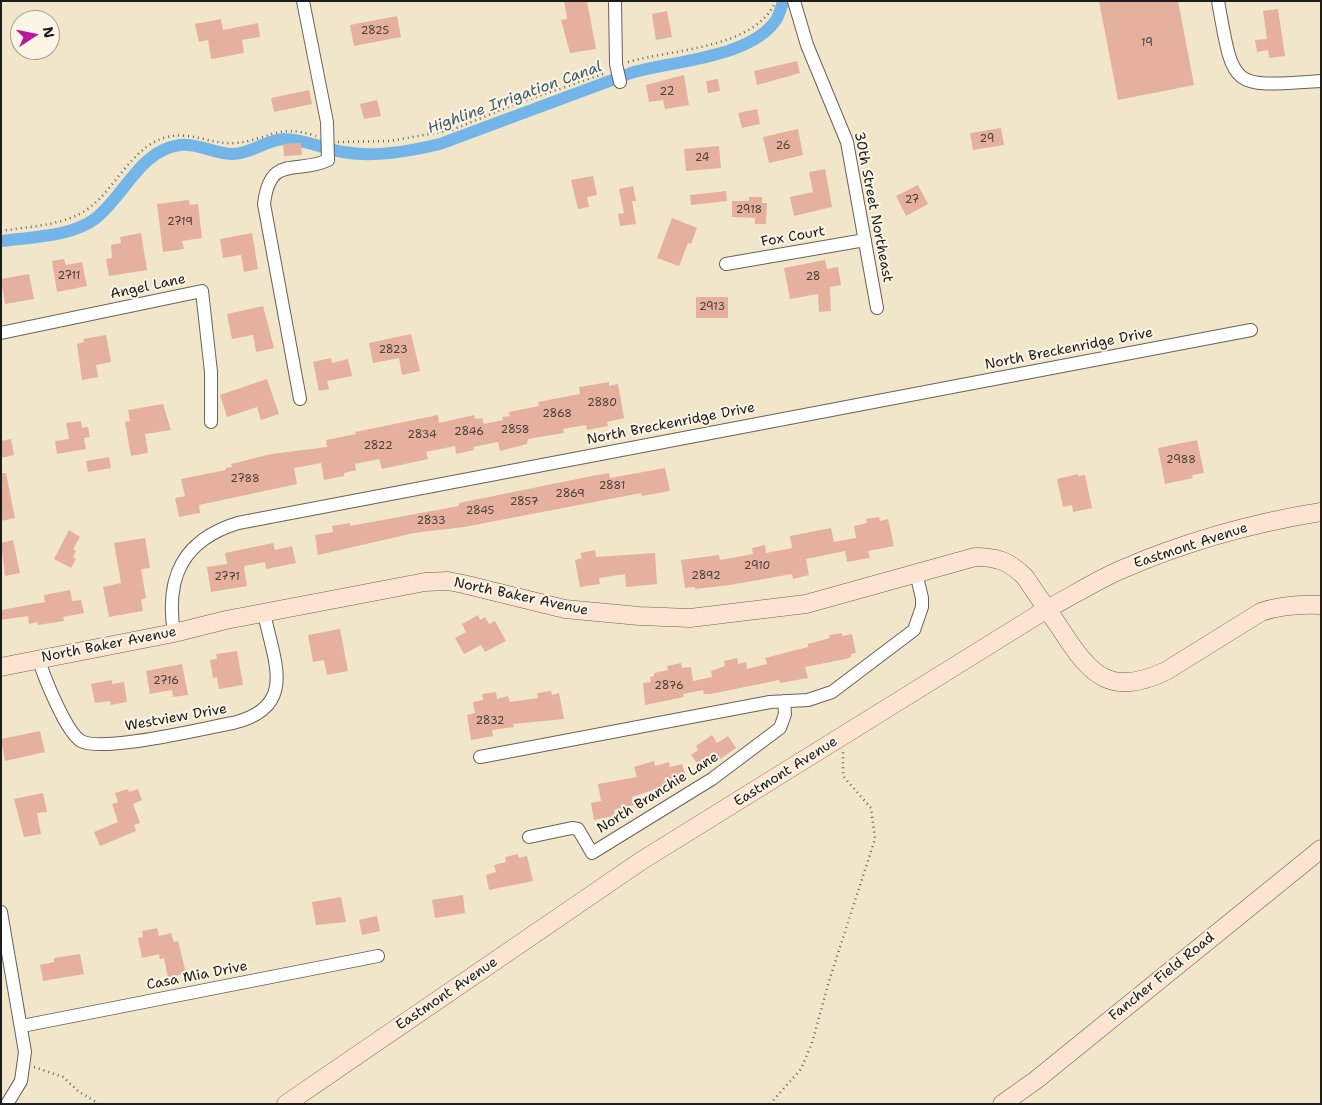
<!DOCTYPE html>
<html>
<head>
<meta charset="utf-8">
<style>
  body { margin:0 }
  #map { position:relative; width:1322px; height:1105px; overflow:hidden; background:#f1e6c9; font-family:"Shantell Sans",sans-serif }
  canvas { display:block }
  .frame { position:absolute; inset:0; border:2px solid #1c1c1c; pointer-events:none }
  .north { position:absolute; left:10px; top:10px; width:50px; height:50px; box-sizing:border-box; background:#fcf5e5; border:1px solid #a29e95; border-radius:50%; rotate:79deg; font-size:14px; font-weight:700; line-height:20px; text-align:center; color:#1c1c1c }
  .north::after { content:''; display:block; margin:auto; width:18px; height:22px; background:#b5179e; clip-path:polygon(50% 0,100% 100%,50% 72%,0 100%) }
</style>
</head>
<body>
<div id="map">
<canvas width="1322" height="1105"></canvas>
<div class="frame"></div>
<div class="north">N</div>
</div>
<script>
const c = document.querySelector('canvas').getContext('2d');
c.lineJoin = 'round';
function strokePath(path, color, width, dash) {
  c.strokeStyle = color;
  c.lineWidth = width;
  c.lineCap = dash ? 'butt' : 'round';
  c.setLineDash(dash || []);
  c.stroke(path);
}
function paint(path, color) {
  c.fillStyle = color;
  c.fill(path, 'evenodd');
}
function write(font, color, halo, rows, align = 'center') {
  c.font = font + ' "Shantell Sans",sans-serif';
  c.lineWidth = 4;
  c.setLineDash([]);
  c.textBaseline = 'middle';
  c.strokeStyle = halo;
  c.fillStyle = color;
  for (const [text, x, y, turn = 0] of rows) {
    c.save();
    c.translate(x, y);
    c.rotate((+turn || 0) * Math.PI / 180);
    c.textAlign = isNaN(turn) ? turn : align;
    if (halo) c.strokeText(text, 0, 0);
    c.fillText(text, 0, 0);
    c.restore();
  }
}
const canal = new Path2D(`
  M 1,241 C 31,237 72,237 96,218 C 125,195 140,150 180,145 C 198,143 215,154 233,154 C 250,154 266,140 284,139 C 304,139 323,149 343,152 C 374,158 410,151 440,144 L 631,73 C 671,61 751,58 776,20 C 779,15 781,8 783,2`);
const building = new Path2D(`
  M 564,1 L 587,1 L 596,49 L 570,53 L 561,20 L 567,19 Z
  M 1099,1 L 1178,1 L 1194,85 L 1118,100 Z
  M 1278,9 L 1285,56 L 1269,58 L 1268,50 L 1257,52 L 1255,40 L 1267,39 L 1263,11 Z
  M 667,11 L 672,37 L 656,40 L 652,14 Z
  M 397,16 L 401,37 L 354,46 L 350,25 Z
  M 221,19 L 223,30 L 258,23 L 260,37 L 242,40 L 244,53 L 211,59 L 208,40 L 199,42 L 195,24 Z
  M 797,61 L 800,73 L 757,85 L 754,71 Z
  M 684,75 L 689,105 L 665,109 L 663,100 L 649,102 L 646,85 Z
  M 718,79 L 720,91 L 708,93 L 706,81 Z
  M 309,90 L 312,104 L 274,112 L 271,98 Z
  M 377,100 L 381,116 L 364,119 L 360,104 Z
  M 757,109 L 760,124 L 742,128 L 738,113 Z
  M 1001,128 L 1004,145 L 973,150 L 970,133 Z
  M 798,129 L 803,155 L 769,163 L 763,137 Z
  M 301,143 L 302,155 L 284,156 L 283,144 Z
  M 719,146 L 721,168 L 686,171 L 684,149 Z
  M 825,169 L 832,207 L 794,216 L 790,197 L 813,192 L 809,172 Z
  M 593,176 L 597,195 L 587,197 L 589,207 L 578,209 L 571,180 Z
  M 918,185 L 928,204 L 906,216 L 896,196 Z
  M 633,186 L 636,201 L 632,201 L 636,224 L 620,226 L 618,214 L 624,213 L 619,189 Z
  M 726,191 L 727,201 L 691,205 L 690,195 Z
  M 749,197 L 762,197 L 762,203 L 767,203 L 766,224 L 755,224 L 755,218 L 732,217 L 732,201 L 749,201 Z
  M 189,200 L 190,205 L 198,204 L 202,238 L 182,241 L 184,249 L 163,252 L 157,204 Z
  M 672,218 L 697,228 L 691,244 L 688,243 L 679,266 L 657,258 Z
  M 141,233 L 147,270 L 109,276 L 106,259 L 112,258 L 111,245 L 121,243 L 120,237 Z
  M 252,233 L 258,269 L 244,272 L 241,255 L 223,258 L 220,239 Z
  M 64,259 L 66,265 L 82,262 L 87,286 L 57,292 L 52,261 Z
  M 825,260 L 827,269 L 838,267 L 841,285 L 830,287 L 831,311 L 819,312 L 818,294 L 790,299 L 784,268 Z
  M 29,274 L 34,299 L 5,304 L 1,279 Z
  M 696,297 L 728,297 L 728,318 L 696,318 Z
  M 263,306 L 274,348 L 256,352 L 253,335 L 232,339 L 227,314 Z
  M 411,334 L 420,371 L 402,375 L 399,358 L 373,363 L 369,343 Z
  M 106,335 L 111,362 L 96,365 L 98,377 L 82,380 L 77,344 L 84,342 L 83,339 Z
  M 331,358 L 332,363 L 348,359 L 352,376 L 327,381 L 329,389 L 319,391 L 313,362 Z
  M 267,379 L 279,414 L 261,420 L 257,407 L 227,417 L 220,395 Z
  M 609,382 L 609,386 L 618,384 L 624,418 L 607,422 L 608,426 L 587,430 L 586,425 L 563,429 L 564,433 L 528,439 L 527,444 L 500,451 L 498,442 L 473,447 L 474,450 L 456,454 L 455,446 L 426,452 L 428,459 L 382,469 L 379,459 L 355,464 L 356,470 L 344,473 L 344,476 L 324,480 L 321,463 L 294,468 L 297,484 L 199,505 L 200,513 L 179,517 L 175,498 L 185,496 L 181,479 L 226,470 L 226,468 L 232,467 L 231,464 L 271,454 L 327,447 L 326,440 L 356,434 L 355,432 L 438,415 L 439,423 L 474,415 L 475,419 L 482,418 L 484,424 L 503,420 L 502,417 L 510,416 L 509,412 L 539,406 L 538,402 L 580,394 L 579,387 Z
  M 163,404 L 171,430 L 145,434 L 148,453 L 131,456 L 125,422 L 130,421 L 128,410 Z
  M 81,421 L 82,428 L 88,427 L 90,437 L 84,438 L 86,449 L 57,454 L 55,441 L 69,439 L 66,423 Z
  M 11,439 L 14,455 L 1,458 L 1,441 Z
  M 1197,440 L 1204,473 L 1192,475 L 1193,478 L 1165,484 L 1158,448 Z
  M 109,457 L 111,468 L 88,472 L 86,461 Z
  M 665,468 L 670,491 L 642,496 L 641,493 L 464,527 L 414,533 L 318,555 L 315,535 L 333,532 L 332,526 L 350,523 L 350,526 L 459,506 L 459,503 L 592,476 L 609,473 L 610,478 Z
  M 1,473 L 6,473 L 15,518 L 1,521 Z
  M 1078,474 L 1078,476 L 1085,475 L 1092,508 L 1073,512 L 1072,505 L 1063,507 L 1057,479 Z
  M 879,517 L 880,521 L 888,519 L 894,546 L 868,551 L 870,558 L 847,562 L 845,551 L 806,559 L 809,575 L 793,579 L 792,574 L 730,585 L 695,589 L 695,587 L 685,588 L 681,560 L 719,555 L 720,560 L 753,554 L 752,548 L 765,545 L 766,553 L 792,548 L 790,536 L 831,528 L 834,542 L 856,538 L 854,526 L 867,523 L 866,519 Z
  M 69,530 L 80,537 L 73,549 L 76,551 L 73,557 L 76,559 L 71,568 L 54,559 Z
  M 145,538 L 150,568 L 141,569 L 146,598 L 141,600 L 143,611 L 109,617 L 103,587 L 121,583 L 114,543 Z
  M 13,540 L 20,573 L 5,576 L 1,543 Z
  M 273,543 L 275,550 L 292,546 L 296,563 L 266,569 L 265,562 L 244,566 L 247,586 L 211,592 L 207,567 L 227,564 L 225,553 Z
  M 595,550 L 596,557 L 655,553 L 657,584 L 626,587 L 625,574 L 599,578 L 600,584 L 580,587 L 575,560 L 582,558 L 580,553 Z
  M 70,590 L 72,601 L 81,600 L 84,613 L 63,617 L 64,621 L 38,625 L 37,622 L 29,624 L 28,616 L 1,620 L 1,610 L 45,602 L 44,595 Z
  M 478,615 L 480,620 L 485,617 L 489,624 L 495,621 L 506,641 L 485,652 L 481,645 L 464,654 L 455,638 L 466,632 L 462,624 Z
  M 340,629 L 348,671 L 327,675 L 324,660 L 313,662 L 308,635 Z
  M 842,633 L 842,636 L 852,634 L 856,653 L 851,654 L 851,657 L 846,659 L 805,667 L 808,678 L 780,683 L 779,680 L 711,694 L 704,694 L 703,690 L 683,694 L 684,697 L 645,705 L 643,683 L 651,682 L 650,677 L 654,676 L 654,673 L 668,670 L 667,666 L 681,663 L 682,668 L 691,667 L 693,681 L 712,677 L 711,671 L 725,666 L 724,661 L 737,658 L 738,664 L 746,662 L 747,669 L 767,664 L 765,658 L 808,647 L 808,644 L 830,638 L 829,635 Z
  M 237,651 L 243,685 L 219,689 L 217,677 L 213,678 L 210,660 L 217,659 L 216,654 Z
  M 182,664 L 188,695 L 173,697 L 172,690 L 150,694 L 146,671 Z
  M 112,680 L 112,684 L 124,682 L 127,702 L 111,705 L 110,701 L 95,703 L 91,684 Z
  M 551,691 L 552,695 L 559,693 L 564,719 L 513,724 L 514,727 L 492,730 L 493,736 L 471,740 L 467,715 L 475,713 L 473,702 L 483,700 L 482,694 L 496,692 L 497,699 L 508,696 L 510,702 L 538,698 L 537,693 Z
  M 40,731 L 45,752 L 5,761 L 1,739 Z
  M 712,735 L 717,743 L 728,736 L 736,748 L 705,770 L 700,761 L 697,763 L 691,755 L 698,750 L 696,746 Z
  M 654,761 L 655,766 L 669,762 L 670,767 L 682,764 L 687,779 L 632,797 L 634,805 L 614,810 L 615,816 L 594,820 L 591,803 L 601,801 L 598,784 L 637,777 L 634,767 Z
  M 128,789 L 129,792 L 138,789 L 142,800 L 133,804 L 140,823 L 134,825 L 136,831 L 100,846 L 94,832 L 118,822 L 112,804 L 118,802 L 115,793 Z
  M 43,793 L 47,812 L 37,813 L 41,834 L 24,837 L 14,799 Z
  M 518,854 L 519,858 L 527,856 L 533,881 L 489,890 L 486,875 L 496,872 L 494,865 L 506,862 L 505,857 Z
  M 463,895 L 465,913 L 435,918 L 432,900 Z
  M 341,897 L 346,922 L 316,925 L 312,902 Z
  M 377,916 L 380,931 L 362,935 L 359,920 Z
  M 157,928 L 159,936 L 171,933 L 174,942 L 178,941 L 186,973 L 168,978 L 164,958 L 160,959 L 159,954 L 142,958 L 138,938 L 143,937 L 142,931 Z
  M 80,954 L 84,974 L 43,981 L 40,965 L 54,962 L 54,958 Z`);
const path = new Path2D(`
  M 628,62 C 672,49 755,49 776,1
  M 338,142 L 390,141 L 452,130 L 518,103 L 606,73
  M 1,231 C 30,226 65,226 89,208 C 116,188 132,146 167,137 C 191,131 212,145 235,143 C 270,140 276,123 316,136
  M 34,1067 L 63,1077 L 78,1091 L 99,1104
  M 770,1104 L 801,1069 L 812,1043 L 829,981 L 875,839 L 871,808 L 843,776 L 843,751`);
const street = new Path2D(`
  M 615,1 L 616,64 L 620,82
  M 794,1 L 807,45 L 847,142 L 877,308
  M 1218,1 C 1234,90 1230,87 1321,81
  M 726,264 L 865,240
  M 1,333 L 202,291 L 211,372 L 211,422
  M 300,399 L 264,204 C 270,153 297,175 328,160 L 327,122 L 303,1
  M 174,633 C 165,577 183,540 238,523 L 1251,330
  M 39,660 C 44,677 66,732 81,741 C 102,753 205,728 233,723 C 298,707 274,662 264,613
  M 480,757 L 770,702 L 808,700 L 832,692 L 914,630 L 922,607 L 922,598 L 916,573
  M 529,837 L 572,828 L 578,829 L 592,853 L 712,779 L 780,728 L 785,714 L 784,701
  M 1,912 L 25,1052 L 21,1081 L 7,1104
  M 22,1026 L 378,956`);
const secondary = new Path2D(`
  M 1,667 L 174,633 L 226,620 L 425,582 L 448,581 L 463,584 L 565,609 L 639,616 L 690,618 L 806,604 L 975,557 C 997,557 1009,561 1025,577 C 1037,595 1050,613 1062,631 C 1091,676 1111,697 1166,671 L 1261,612 C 1281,605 1299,604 1321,605
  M 286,1104 L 641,861 L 1047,609 C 1070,597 1094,582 1118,571 C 1182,543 1252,523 1321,512
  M 1002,1104 L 1036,1080 L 1321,849`);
const numberNames = [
  ["2825",375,31],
  ["19",1147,43],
  ["22",667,92],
  ["29",987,139],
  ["26",783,146],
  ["24",702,158],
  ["27",912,200],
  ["2918",749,210],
  ["2719",180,222],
  ["2711",69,276],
  ["28",813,277],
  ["2913",712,307],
  ["2823",393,350],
  ["2880",602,403],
  ["2868",557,414],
  ["2858",515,430],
  ["2846",469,432],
  ["2834",422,435],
  ["2822",378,446],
  ["2988",1181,460],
  ["2788",245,479],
  ["2881",612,486],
  ["2869",570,494],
  ["2857",524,502],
  ["2845",480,511],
  ["2833",431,521],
  ["2910",757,566],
  ["2892",706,576],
  ["2771",227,577],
  ["2716",166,681],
  ["2876",669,686],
  ["2832",490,721]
];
const streetNames = [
  ["30th Street Northeast",873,207,79],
  ["Fox Court",793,237,-10],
  ["Angel Lane",148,287,-12],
  ["North Breckenridge Drive",1069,349,-11],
  ["North Breckenridge Drive",671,424,-11],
  ["Eastmont Avenue",1191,546,-18],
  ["North Baker Avenue",521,597,12],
  ["North Baker Avenue",109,645,-11],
  ["Westview Drive",176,718,-10],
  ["Eastmont Avenue",786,772,-32],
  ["North Branchie Lane",658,793,-32],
  ["Casa Mia Drive",197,976,-11],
  ["Fancher Field Road",1162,977,-39],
  ["Eastmont Avenue",447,994,-34]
];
const waterNames = [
  ["Highline Irrigation Canal",515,98,-20]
];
strokePath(canal, '#73b5e8', 12);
paint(building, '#e5b19e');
strokePath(street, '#676359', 14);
strokePath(secondary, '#676359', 19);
strokePath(path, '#676359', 2.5, [1, 4]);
strokePath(street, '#fff', 12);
strokePath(secondary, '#fde4d1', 18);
write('11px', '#4e413c', null, numberNames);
write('14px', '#1c1c1c', '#fcf5e5', streetNames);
write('italic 15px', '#3f596e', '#fcf5e5', waterNames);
</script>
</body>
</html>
